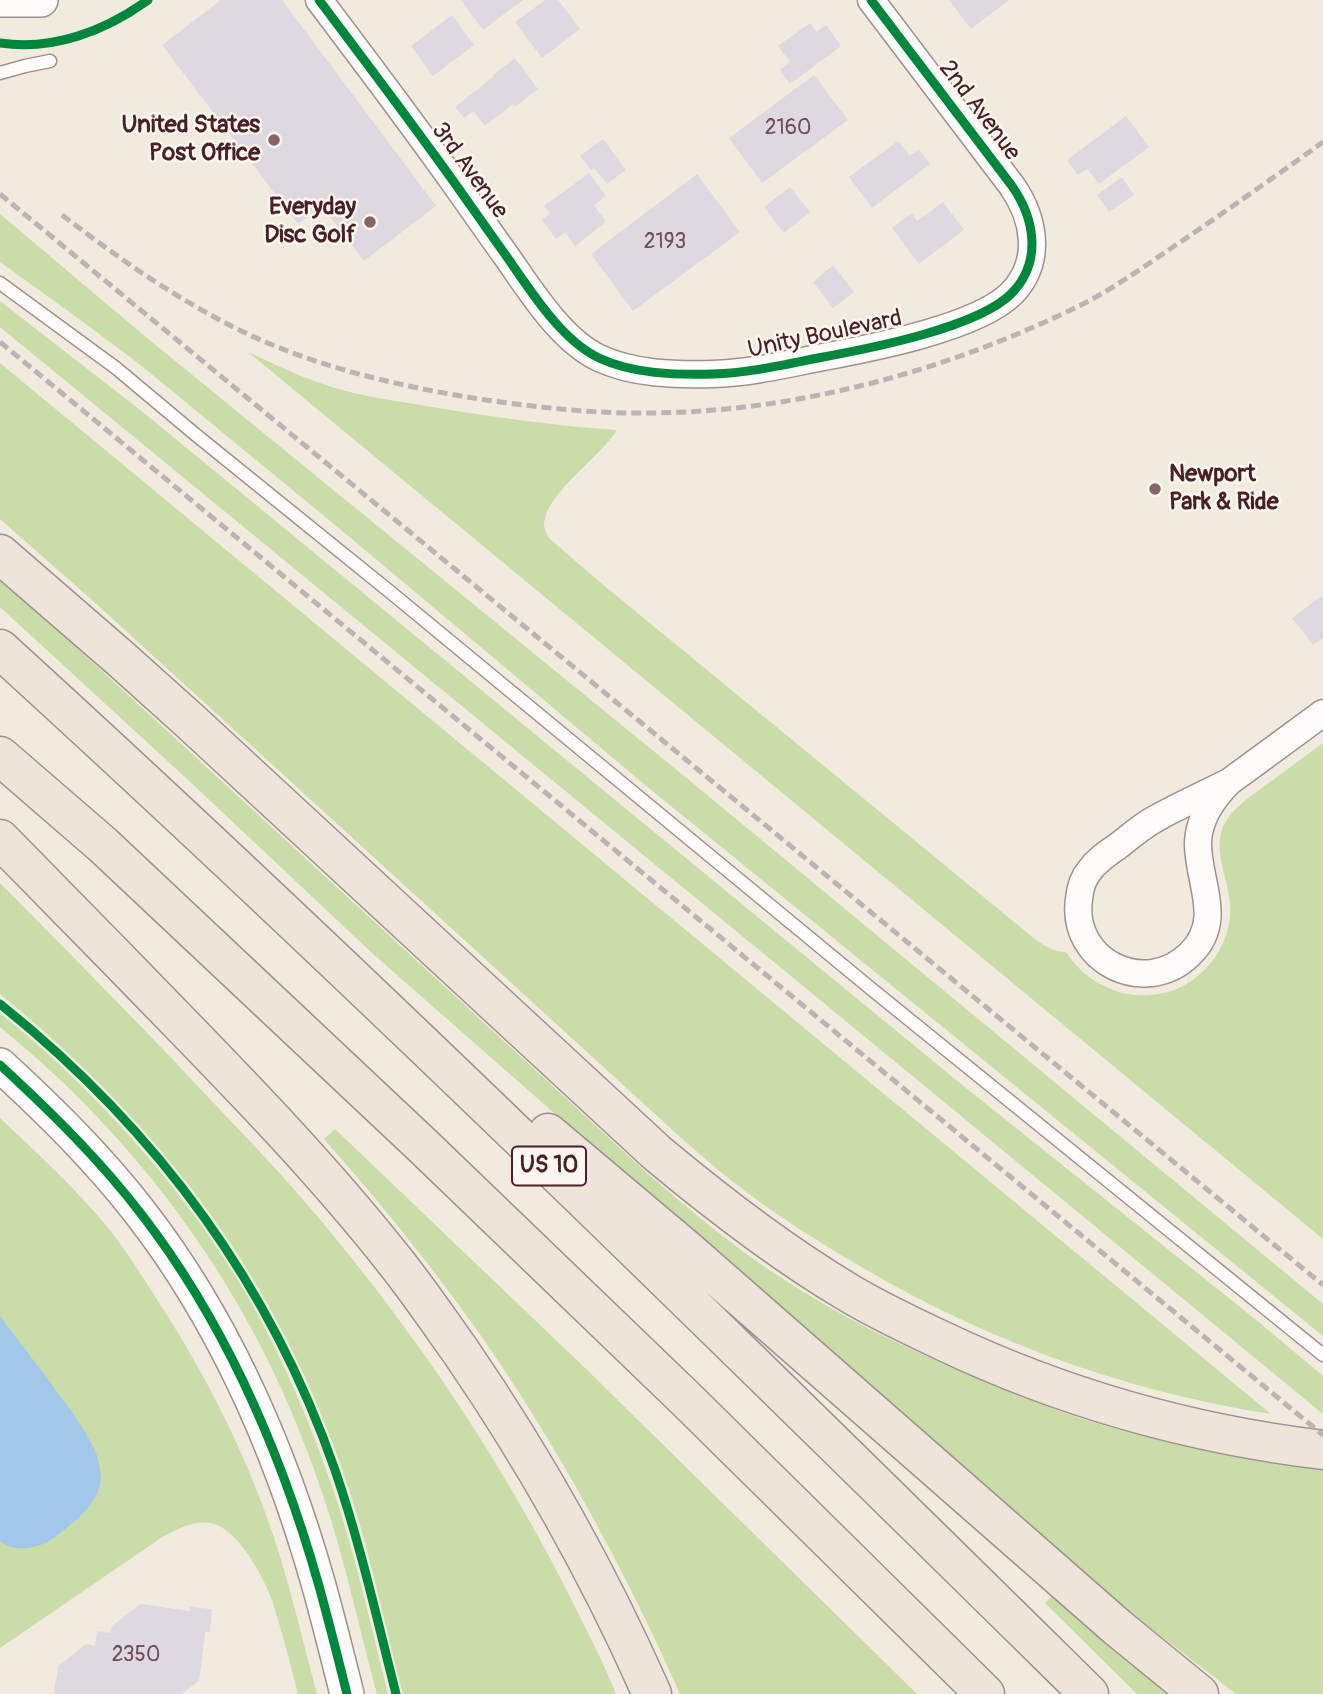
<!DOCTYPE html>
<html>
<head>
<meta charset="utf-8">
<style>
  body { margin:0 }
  canvas { display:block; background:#f1eadf }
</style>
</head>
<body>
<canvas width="1323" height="1694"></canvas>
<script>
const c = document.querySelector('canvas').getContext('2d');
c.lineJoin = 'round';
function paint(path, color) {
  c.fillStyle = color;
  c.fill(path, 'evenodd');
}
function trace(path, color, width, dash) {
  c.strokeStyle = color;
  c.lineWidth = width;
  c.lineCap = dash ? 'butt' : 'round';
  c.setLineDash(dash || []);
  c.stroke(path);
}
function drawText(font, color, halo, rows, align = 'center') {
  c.font = font + ' Pangolin,sans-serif';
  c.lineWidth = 5;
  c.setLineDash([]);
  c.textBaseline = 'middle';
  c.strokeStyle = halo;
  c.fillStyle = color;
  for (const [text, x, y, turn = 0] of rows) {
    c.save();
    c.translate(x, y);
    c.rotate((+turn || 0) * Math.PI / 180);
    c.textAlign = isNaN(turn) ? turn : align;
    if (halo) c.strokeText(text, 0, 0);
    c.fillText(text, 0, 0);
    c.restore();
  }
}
paint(new Path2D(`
  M0,214L147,338L689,780L1323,1304V1336L650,789L340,529L138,363L75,316L0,262Z
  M0,301L144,413L961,1084L1255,1319L1323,1376V1414L853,1027L0,327Z
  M248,352C276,365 303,378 332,387C364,397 398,401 432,407C493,417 555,426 617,430C600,457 552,489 545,518C542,526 546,532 550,539L601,583L1036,940C1046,947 1054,952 1066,952C1078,970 1091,981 1111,989C1131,998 1159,997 1179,988C1213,972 1236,934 1229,896C1226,875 1216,854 1221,833C1225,818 1236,808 1247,799L1323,743V1239Z
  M0,363L173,506L1271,1414C1117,1390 974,1336 841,1255C805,1233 769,1210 736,1184C716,1169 698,1152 679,1136L92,600L0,519Z
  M0,577L647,1173C689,1209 731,1245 777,1275C839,1316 906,1349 975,1377C1009,1391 1044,1406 1079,1418C1159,1443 1240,1460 1323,1470V1694H1236L1139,1619L941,1453L372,953L186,778L0,607Z
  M0,883C69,953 139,1023 206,1095C244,1135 282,1174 317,1216C419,1337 508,1470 578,1613C591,1639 605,1666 616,1694H403C385,1626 371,1556 349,1489C282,1285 165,1128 0,994Z
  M0,1013C97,1092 183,1187 247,1295C285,1361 314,1432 338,1504C358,1566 372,1631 388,1694H377C359,1628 345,1560 323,1495C262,1309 152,1151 0,1027Z
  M0,1118C36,1152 73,1186 105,1224C124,1247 140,1273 156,1298C207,1376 250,1461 278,1550C293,1598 304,1646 317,1694H298C290,1663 282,1631 272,1600C263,1576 237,1527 210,1523C193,1520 178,1529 164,1536L0,1648Z
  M335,1129L585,1368L917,1694H680C637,1597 588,1503 532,1413C472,1316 400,1225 324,1139Z
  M1053,1595L1170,1694H1137L1045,1603Z`), '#cadca7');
paint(new Path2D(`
  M0,1316C17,1339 35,1362 52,1385C68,1407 85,1428 96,1453C99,1462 102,1475 100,1485C94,1508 73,1523 55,1537C40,1548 16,1554 0,1541Z`), '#a2c7eb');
paint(new Path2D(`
  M221,0H282L436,206L364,261L322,206L298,224L162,45Z
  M461,0H523L483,30Z
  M545,0H558L580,29L542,58L515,22Z
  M949,0H1009L971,29Z
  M452,15L474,45L433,76L411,46Z
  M810,23L817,32L826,25L841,46L790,84L780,70L790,62L778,46Z
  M515,58L538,89L515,107L513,104L485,126L473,111L464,118L455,107L493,77L492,76Z
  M814,75L848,120L762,183L729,138Z
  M1126,116L1149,147L1099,184L1087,169L1078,175L1067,160Z
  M603,139L626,170L607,184L594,168L591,170L580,156Z
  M898,141L910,156L919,149L930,164L872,208L849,177Z
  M589,173L606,196L594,205L606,222L575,246L565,232L556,239L542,220L550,214L544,206Z
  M697,174L740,232L633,311L591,254Z
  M1122,177L1134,195L1109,212L1097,195Z
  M790,187L810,212L784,233L764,207Z
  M943,202L964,230L919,264L892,228L912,213L917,221Z
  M833,265L854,292L833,308L813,282Z
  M1323,595V638L1313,645L1292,618Z
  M140,1604L190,1611V1607L212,1609L210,1632H205L199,1681L181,1694H54L58,1666L86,1644L95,1646L97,1631L111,1633L112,1626Z`), '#ded9e0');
const service = new Path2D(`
  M0,73L25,66L50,61
  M0,283L116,368L196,435L389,591L869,987L1323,1355`);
const minor = new Path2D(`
  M319,0C356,49 393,98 430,149C456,184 481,221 507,257C530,290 561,340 599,358C633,374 675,375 713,374C748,373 783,365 818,358C867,349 978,328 1012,293C1042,262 1035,219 1012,186L871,0
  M1229,782C1205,794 1180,805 1157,818C1143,825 1131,836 1118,846C1108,853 1097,860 1090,870C1083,878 1080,888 1079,899C1070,962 1146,998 1190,954C1225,920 1197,881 1198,842C1199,818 1212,799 1229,782L1323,713`);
const tertiary = new Path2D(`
  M1,0H41
  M0,1065C51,1112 100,1160 142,1215C226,1324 282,1455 319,1586C329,1622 338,1658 347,1694`);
const motorway = new Path2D(`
  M0,554L121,659L190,721L657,1153C718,1204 780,1252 849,1293C879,1311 911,1326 943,1341C1063,1398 1191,1434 1323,1450
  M0,649C372,988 730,1341 1089,1694
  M0,756L103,845L422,1145L687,1400L985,1694
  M0,839C58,898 117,958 175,1018C251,1096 326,1174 394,1260C418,1290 439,1321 461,1352C535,1460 599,1574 652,1694
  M548,1133L688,1251L1117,1627L1199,1694`);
trace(service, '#9d928f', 15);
trace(minor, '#9d928f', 29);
trace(tertiary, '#9d928f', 36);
trace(motorway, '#9d928f', 41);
trace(service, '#fdfcfa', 12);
trace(minor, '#fdfcfa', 26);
trace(tertiary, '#fdfcfa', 33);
trace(motorway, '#ede4da', 38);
trace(new Path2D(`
  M0,194L1323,1285
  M62,215C122,261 185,305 254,337C327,370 407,388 486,400C536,407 587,413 638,413C791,414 946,372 1083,304C1114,288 1142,268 1170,249C1222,214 1273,178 1323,142
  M0,342L1323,1435`), '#bbb4b4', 5, [10, 5]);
trace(new Path2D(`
  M319,0C356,49 393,98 430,149C456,184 481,221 507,257C530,290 561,340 599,358C633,374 675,375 713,374C748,373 783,365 818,358C867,349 978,328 1012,293C1042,262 1035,219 1012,186L871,0
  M0,43C53,51 105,31 148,0
  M0,1004C155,1128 269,1281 335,1470C360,1543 377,1619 396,1694
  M0,1065C51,1112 100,1160 142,1215C226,1324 282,1455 319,1586C329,1622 338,1658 347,1694`), '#00873e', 9);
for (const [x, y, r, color] of [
  [274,140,7,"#84666a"],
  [370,222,7,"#84666a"],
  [1155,489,7,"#84666a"]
]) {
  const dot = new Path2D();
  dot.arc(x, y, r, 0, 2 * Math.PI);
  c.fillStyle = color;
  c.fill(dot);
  trace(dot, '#fbf7ec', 2.5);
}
drawText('21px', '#6f4e58', null, [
  ["2160",788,129],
  ["2193",665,243],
  ["2350",136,1656]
]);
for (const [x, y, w] of [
  [549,1166,74]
]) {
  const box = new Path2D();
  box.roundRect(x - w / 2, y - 19.5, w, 39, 5);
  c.fillStyle = '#fbf7ec';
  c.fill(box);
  trace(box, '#4a1f2b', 2);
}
drawText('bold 23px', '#4a1f2b', null, [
  ["US 10",549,1166]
]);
drawText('24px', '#4a1f2b', '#fbf7ec', [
  ["2nd Avenue",979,111,53],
  ["3rd Avenue",469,171,54],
  ["Unity Boulevard",825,335,-12]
]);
drawText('bold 24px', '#4a1f2b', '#fbf7ec', [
  ["United States",260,126],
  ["Post Office",260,154],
  ["Everyday",356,208],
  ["Disc Golf",356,236],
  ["Newport",1169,475,"left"],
  ["Park & Ride",1169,503,"left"]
], 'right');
</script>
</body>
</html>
